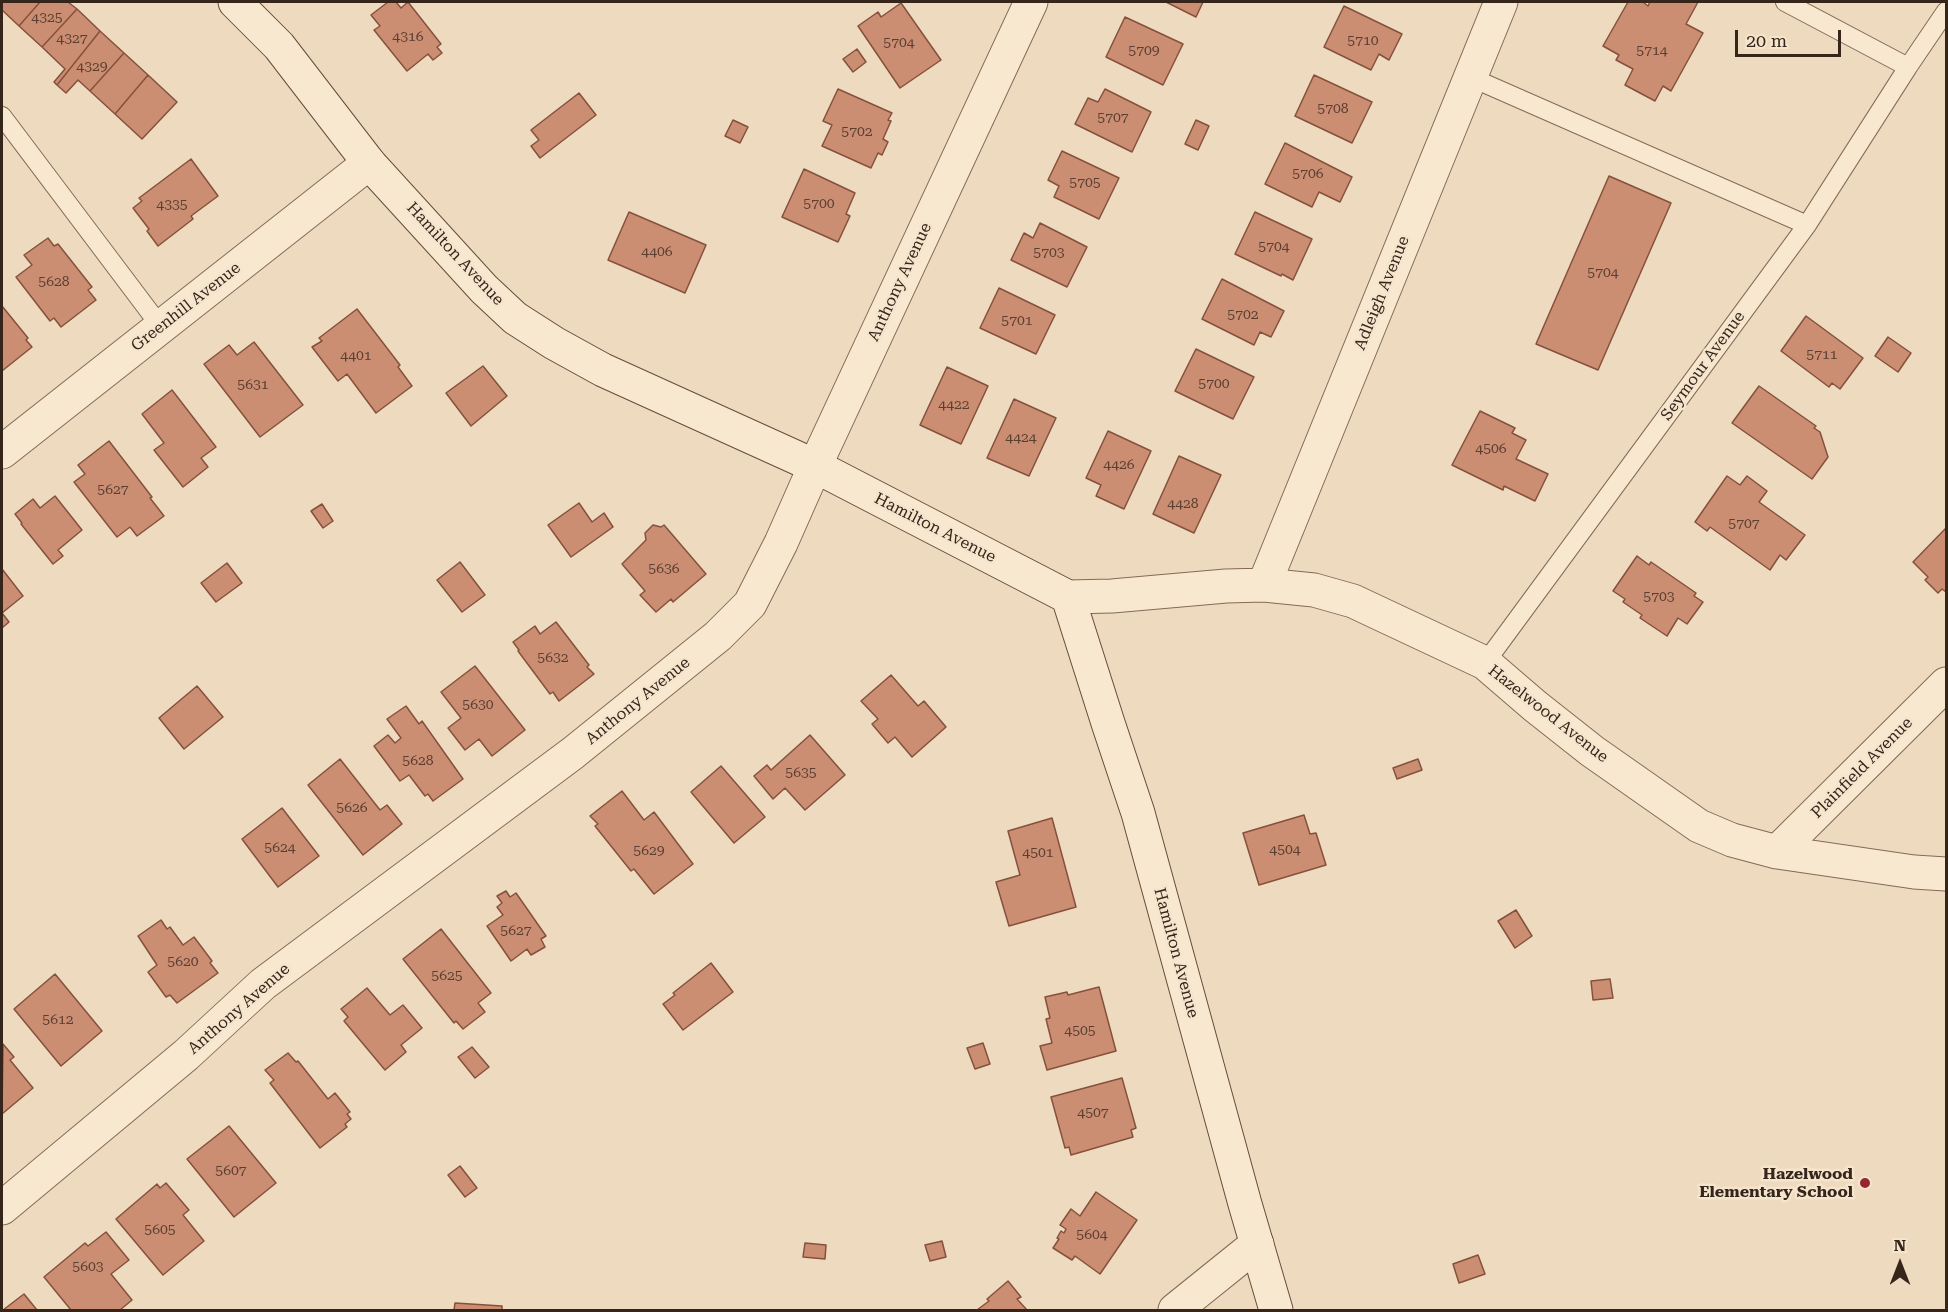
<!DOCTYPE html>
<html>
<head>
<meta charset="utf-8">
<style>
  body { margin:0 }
  #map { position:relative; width:1948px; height:1312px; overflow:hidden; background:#eedabe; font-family:"Roboto Serif",serif }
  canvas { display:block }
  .frame { position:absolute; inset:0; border:3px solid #35251b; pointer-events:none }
  .north { position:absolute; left:1870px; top:1234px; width:60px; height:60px; -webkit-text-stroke:4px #f5e5cd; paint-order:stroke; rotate:0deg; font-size:16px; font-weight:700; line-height:24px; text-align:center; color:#35251b }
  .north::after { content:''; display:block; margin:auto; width:21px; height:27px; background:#35251b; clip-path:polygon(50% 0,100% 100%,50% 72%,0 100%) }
  .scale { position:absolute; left:1735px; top:30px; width:106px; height:27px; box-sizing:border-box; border:3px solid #35251b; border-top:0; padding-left:8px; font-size:18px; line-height:21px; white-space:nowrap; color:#35251b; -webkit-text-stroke:4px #f5e5cd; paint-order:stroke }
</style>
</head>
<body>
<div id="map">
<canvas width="1948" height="1312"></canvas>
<div class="frame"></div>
<div class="north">N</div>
<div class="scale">20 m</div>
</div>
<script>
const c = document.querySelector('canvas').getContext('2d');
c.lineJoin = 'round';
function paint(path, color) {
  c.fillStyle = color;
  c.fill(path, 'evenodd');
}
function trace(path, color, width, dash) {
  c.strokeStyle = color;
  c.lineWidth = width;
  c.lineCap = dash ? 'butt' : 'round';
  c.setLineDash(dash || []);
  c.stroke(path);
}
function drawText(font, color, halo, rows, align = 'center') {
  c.font = font + ' "Roboto Serif",serif';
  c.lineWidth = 5;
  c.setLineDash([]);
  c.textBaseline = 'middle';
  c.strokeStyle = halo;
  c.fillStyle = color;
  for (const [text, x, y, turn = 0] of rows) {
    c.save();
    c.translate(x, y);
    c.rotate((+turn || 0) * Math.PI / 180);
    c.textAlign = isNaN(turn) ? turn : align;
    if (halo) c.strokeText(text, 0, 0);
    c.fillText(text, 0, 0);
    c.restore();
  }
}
const building = new Path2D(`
  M2,2H40L19,26L2,10Z
  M40,2H68L77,9L42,47L19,26Z
  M388,2H396L401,8L408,2L441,44L437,47L442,53L433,60L428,54L407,71L374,30L380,26L371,15Z
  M1166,2H1203L1196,17Z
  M1628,2H1643L1648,6L1650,2H1698L1686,24L1703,33L1671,91L1663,86L1655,101L1625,85L1633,69L1616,60L1619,55L1603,46Z
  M901,3L941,60L900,88L858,26L878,12L881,17Z
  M1344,6L1402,34L1389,60L1379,54L1371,70L1324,47Z
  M77,9L100,31L57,85L54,82L65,69L42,47Z
  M1125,17L1183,44L1163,85L1106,57Z
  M100,31L124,53L90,91L78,80L66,93L57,85Z
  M857,49L866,62L853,72L843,59Z
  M124,53L148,75L115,114L90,91Z
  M148,75L177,102L142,139L115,114Z
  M1314,75L1372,102L1352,143L1295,116Z
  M838,89L892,113L888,120L891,121L883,139L888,142L882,155L878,153L871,168L822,146L832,125L823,121Z
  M1105,89L1151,112L1132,152L1075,124L1088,98L1098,102Z
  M579,93L596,115L540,158L531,146L539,140L531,130Z
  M733,120L748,127L740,143L725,136Z
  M1196,120L1209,126L1198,150L1185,144Z
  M1285,143L1352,177L1340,202L1319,192L1312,207L1265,184Z
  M1062,151L1119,178L1099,219L1054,197L1059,186L1048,180Z
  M191,159L218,196L191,216L193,219L158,246L147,231L149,229L133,208L142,201L139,198Z
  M804,169L855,193L846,214L850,216L838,242L782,217Z
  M1609,176L1671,203L1598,370L1536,344Z
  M629,212L706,245L685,293L608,260Z
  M1255,212L1312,239L1293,280L1282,274L1281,276L1235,254Z
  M1040,223L1087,247L1067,287L1011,260L1024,233L1033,238Z
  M48,238L54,246L58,244L92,287L88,290L96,300L61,327L54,318L50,321L16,277L32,265L24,255Z
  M1222,279L1284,311L1271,337L1260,332L1254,345L1202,319Z
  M999,288L1055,315L1036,354L980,328Z
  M2,306L28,338L26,340L32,347L2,371Z
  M357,309L400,365L398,367L412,386L376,413L347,374L338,381L312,347L322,341L319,338Z
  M1806,316L1863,358L1840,389L1832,383L1829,387L1781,351Z
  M1888,337L1911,353L1898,372L1875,356Z
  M254,342L303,405L260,437L204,364L229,345L237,355Z
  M1196,349L1254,377L1233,419L1175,391Z
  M483,366L507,396L471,426L446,393Z
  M947,367L988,386L961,444L920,425Z
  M1759,386L1816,426L1814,428L1820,432L1828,457L1812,479L1732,423Z
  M172,390L216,447L201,458L208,467L183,487L154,450L164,443L142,414Z
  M1014,399L1056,418L1029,476L987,458Z
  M1480,411L1515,428L1512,433L1526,440L1516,459L1548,474L1535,501L1504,486L1503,490L1452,465Z
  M1108,431L1151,451L1124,509L1096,496L1101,485L1086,478Z
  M109,441L152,497L150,498L164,516L137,536L130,527L117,537L74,482L85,474L78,465Z
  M1179,456L1221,475L1194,533L1153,514Z
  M1727,476L1740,485L1747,476L1767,491L1759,502L1805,535L1786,560L1780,555L1770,570L1710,527L1707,531L1695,522Z
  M55,496L82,530L58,550L63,556L53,564L21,524L22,523L15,514L33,499L40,508Z
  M579,503L592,522L604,513L613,527L571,557L548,525Z
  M322,504L333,521L323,528L311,511Z
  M653,525L661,527L664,525L706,574L673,602L671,599L656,612L640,595L645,591L622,564L646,540L645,533Z
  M1946,528V592L1942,589L1938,593L1925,580L1928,577L1913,562Z
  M1637,556L1649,565L1651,562L1696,593L1694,596L1703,602L1687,624L1678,618L1667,636L1640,618L1642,615L1623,602L1625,599L1613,591Z
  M460,562L485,595L462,612L437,580Z
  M227,563L242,583L216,602L201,583Z
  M2,569L23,596L2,613L9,622L2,628Z
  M556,622L589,665L587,667L594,674L559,701L553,692L550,694L518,651L519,650L513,642L535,626L540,634Z
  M475,666L525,730L492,756L479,739L465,750L448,728L461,718L441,692Z
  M891,675L918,706L924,701L946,727L912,757L895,737L888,743L872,724L878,719L861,701Z
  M197,686L223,717L184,749L159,718Z
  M406,706L419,724L422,721L463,779L433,801L428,794L425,796L409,775L400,781L374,746L388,735L395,743L401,738L387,719Z
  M810,735L845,775L805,810L785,788L773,799L754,776L767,765L771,770Z
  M340,759L380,810L387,805L402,824L363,855L308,785Z
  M1418,759L1422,770L1397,779L1393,768Z
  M721,766L765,817L734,843L691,792Z
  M622,791L644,820L654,812L693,864L654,894L634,869L631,871L595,826L598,824L590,816Z
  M282,808L319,856L278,887L242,839Z
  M1304,815L1310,834L1316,833L1326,865L1259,885L1243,833Z
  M1052,818L1076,907L1009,926L996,882L1020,875L1008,831Z
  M506,891L510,897L516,893L546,936L541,939L545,947L531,955L527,949L511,961L487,926L503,915L497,907L502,903L497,896Z
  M1516,910L1532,936L1515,948L1498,921Z
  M161,920L167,929L170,927L183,945L194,937L212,961L210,963L218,973L177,1003L170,995L166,997L148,972L157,965L138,936Z
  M441,929L491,993L478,1003L485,1012L463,1029L456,1021L454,1023L403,959Z
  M711,963L733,992L683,1030L663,1004L675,995L673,993Z
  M55,974L102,1031L61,1066L14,1009Z
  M1610,979L1613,998L1593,1000L1591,981Z
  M1099,987L1116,1051L1047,1070L1040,1046L1052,1043L1046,1019L1050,1018L1045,997L1067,992L1068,995Z
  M367,988L390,1015L403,1005L422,1028L401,1045L406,1052L385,1070L344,1021L348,1017L341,1009Z
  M983,1043L990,1064L975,1069L967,1048Z
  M3,1044L14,1057L10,1060L33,1088L2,1114Z
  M472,1047L489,1067L475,1078L458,1057Z
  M288,1053L296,1062L298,1061L328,1099L335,1093L350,1112L347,1114L351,1119L345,1124L347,1127L320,1148L270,1083L274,1080L265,1070Z
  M1122,1078L1136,1128L1131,1130L1133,1137L1071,1155L1069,1147L1065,1148L1051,1097Z
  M229,1126L276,1183L234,1217L187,1159Z
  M460,1166L477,1188L465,1197L448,1175Z
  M166,1183L189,1210L183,1215L204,1241L163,1275L116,1219L157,1184L160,1188Z
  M1096,1192L1137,1220L1100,1274L1075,1256L1072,1260L1053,1248L1059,1239L1057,1238L1061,1231L1064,1233L1066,1229L1060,1225L1071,1209L1080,1216Z
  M106,1232L129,1260L111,1274L132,1300L120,1310H71L44,1277L85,1243L88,1246Z
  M942,1241L946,1257L930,1261L925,1245Z
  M805,1243L826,1245L825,1259L803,1257Z
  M1478,1255L1485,1274L1459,1283L1453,1264Z
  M1008,1281L1021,1297L1017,1299L1027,1310H977L989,1301L987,1299Z
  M24,1294L37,1310H3Z
  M455,1303L502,1306V1310H454Z`);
paint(building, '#cc8e73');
trace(building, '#85513c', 1.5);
const lane = new Path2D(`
  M1785,2L1908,67
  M1470,77L1807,225
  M2,116L161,327
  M1485,663L1807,225L1908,67L1946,11`);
const street = new Path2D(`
  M2,452L369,163
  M1264,585L1501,2
  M1068,597L1112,596L1226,586L1264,585L1314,590L1353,601L1485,663L1535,706L1592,751L1699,826L1732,840L1777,852L1914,872L1946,874
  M1777,852L1946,684
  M2,1208L186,1055L263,984L573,753L718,636L750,604L781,543L815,466L1031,2
  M1175,1310L1257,1244`);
const secondary = new Path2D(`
  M235,2L279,46L369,163L484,289L515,318L554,343L603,370L815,466L1068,597L1108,723L1138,813L1245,1204L1276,1310`);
trace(lane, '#856a57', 20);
trace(street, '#856a57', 35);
trace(secondary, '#674c3a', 35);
trace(lane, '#f9e8d0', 18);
trace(street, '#f9e8d0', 33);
trace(secondary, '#f9e8d0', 33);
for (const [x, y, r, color] of [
  [1865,1183,6,"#952733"]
]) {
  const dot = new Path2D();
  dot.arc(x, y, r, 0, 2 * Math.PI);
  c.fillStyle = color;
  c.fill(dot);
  trace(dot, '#f5e5cd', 2);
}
drawText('14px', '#5b3f31', null, [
  ["4325",47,18],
  ["4316",408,37],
  ["4327",72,39],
  ["5710",1363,41],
  ["5704",899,43],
  ["5709",1144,51],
  ["5714",1652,51],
  ["4329",92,67],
  ["5708",1333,109],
  ["5707",1113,118],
  ["5702",857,132],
  ["5706",1308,174],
  ["5705",1085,183],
  ["5700",819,204],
  ["4335",172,205],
  ["5704",1274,247],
  ["4406",657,252],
  ["5703",1049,253],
  ["5704",1603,273],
  ["5628",54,282],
  ["5702",1243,315],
  ["5701",1017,321],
  ["5711",1822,355],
  ["4401",356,356],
  ["5700",1214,384],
  ["5631",253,385],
  ["4422",954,405],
  ["4424",1021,438],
  ["4506",1491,449],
  ["4426",1119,465],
  ["5627",113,490],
  ["4428",1183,504],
  ["5707",1744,524],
  ["5636",664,569],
  ["5703",1659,597],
  ["5632",553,658],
  ["5630",478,705],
  ["5628",418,761],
  ["5635",801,773],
  ["5626",352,808],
  ["5624",280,848],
  ["4504",1285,850],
  ["5629",649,851],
  ["4501",1038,853],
  ["5627",516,931],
  ["5620",183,962],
  ["5625",447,976],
  ["5612",58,1020],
  ["4505",1080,1031],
  ["4507",1093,1113],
  ["5607",231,1171],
  ["5605",160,1230],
  ["5604",1092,1235],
  ["5603",88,1267]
]);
drawText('16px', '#35251b', '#f5e5cd', [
  ["Hamilton Avenue",455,254,47],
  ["Anthony Avenue",900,282,-65],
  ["Adleigh Avenue",1382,293,-68],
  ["Greenhill Avenue",186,307,-38],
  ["Seymour Avenue",1703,366,-54],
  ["Hamilton Avenue",935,528,27],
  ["Anthony Avenue",638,701,-39],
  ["Hazelwood Avenue",1548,714,38],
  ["Plainfield Avenue",1862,768,-45],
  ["Hamilton Avenue",1176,953,75],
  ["Anthony Avenue",239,1009,-41]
]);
drawText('bold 16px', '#35251b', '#f5e5cd', [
  ["Hazelwood",1853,1174],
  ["Elementary School",1853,1192]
], 'right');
</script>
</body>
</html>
